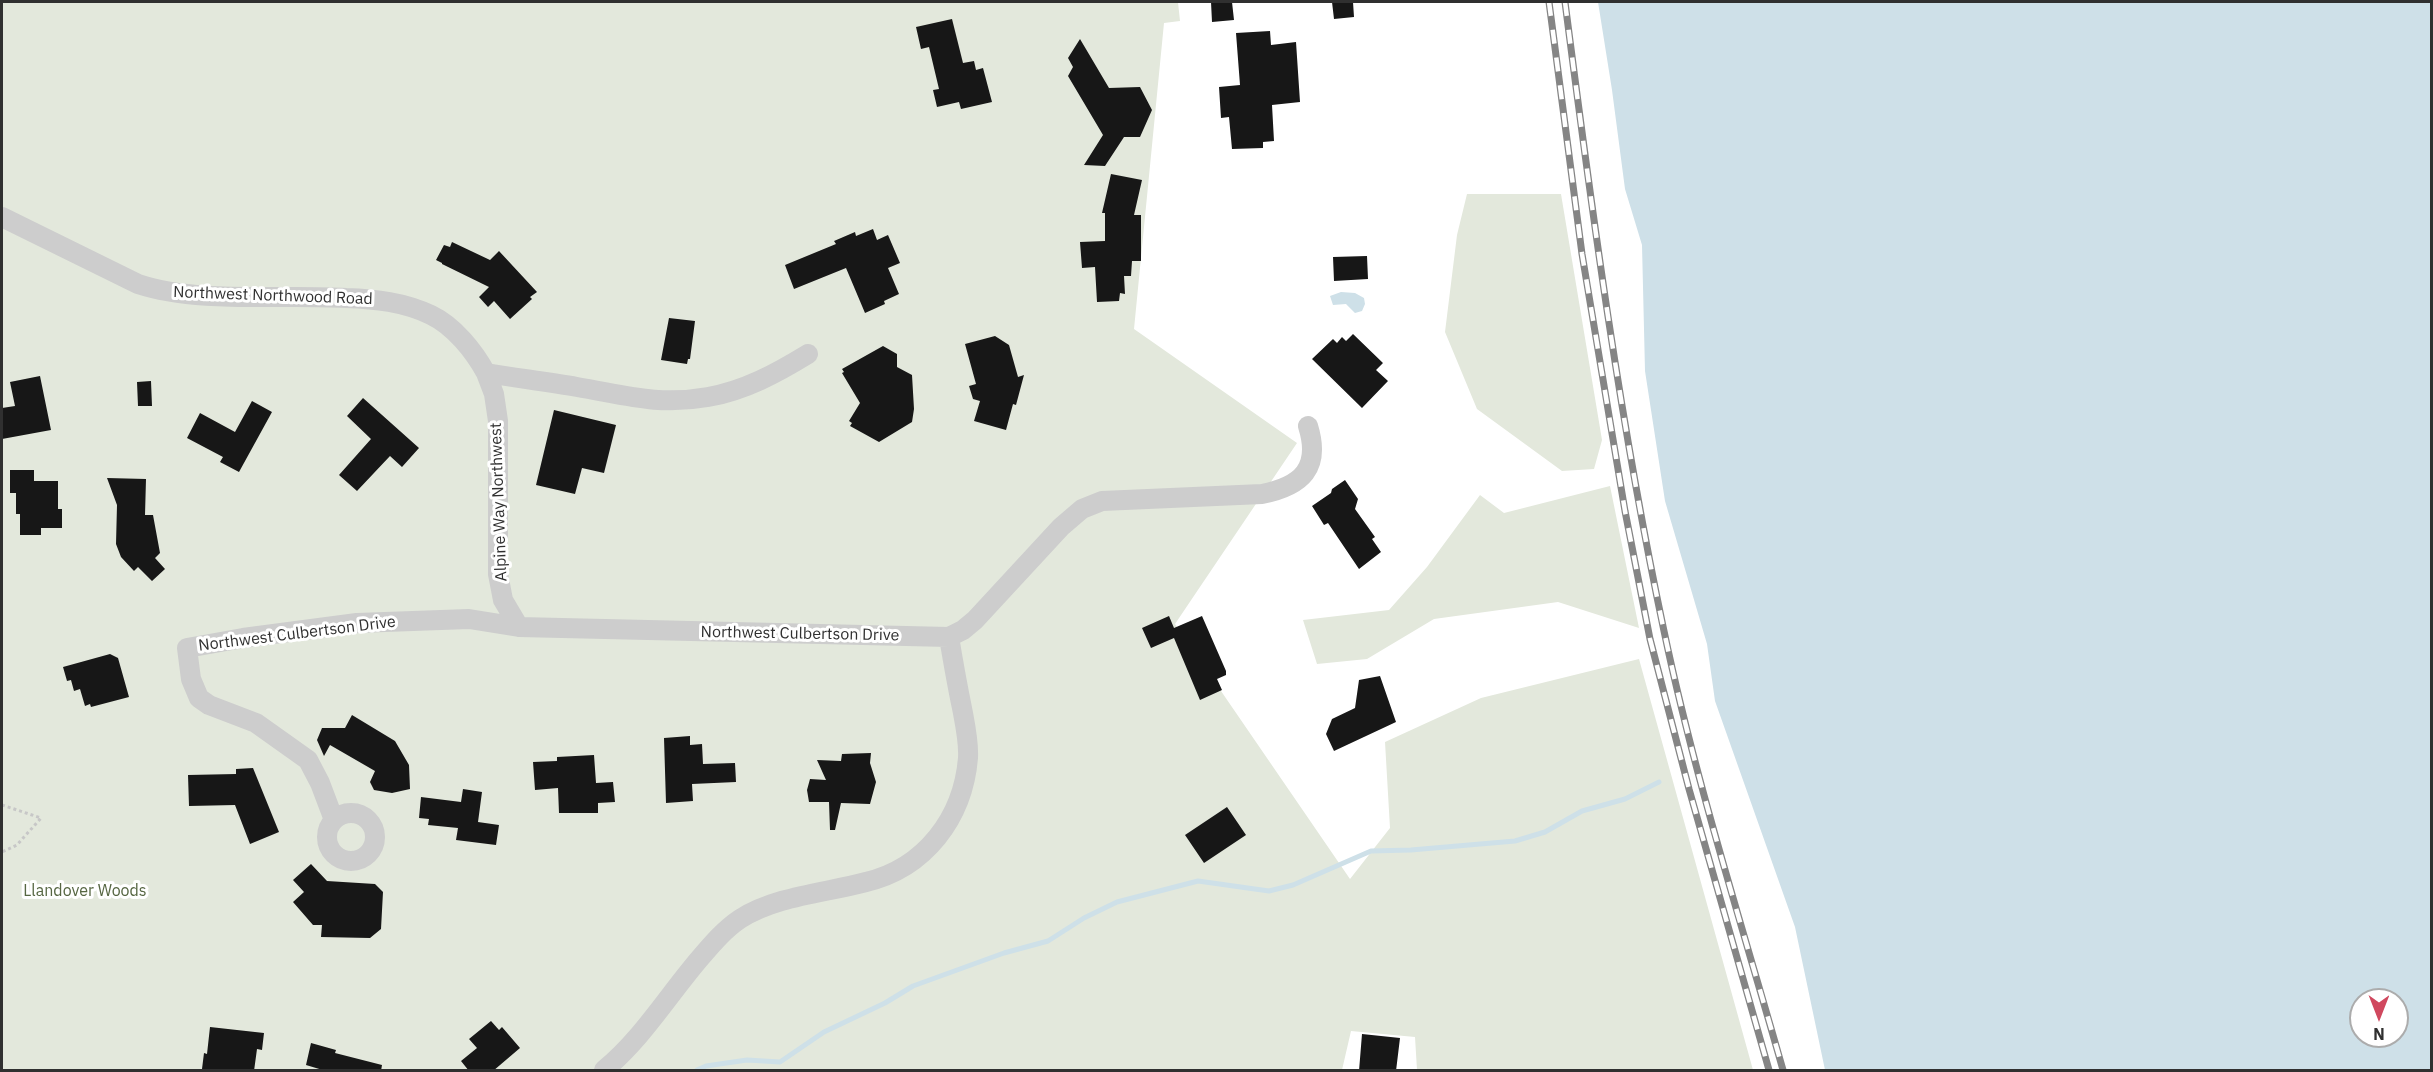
<!DOCTYPE html>
<html>
<head>
<meta charset="utf-8">
<style>
  body { margin:0 }
  #map { position:relative; width:2433px; height:1072px; overflow:hidden; background:#fff; font-family:"IBM Plex Sans",sans-serif }
  canvas { display:block }
  .frame { position:absolute; inset:0; border:3px solid #303030; pointer-events:none }
  .north { position:absolute; left:2349px; top:988px; width:60px; height:60px; box-sizing:border-box; background:#fff; border:2px solid #acacac; border-radius:50%; rotate:180deg; font-size:16px; font-weight:700; line-height:24px; text-align:center; color:#303030 }
  .north::after { content:''; display:block; margin:auto; width:21px; height:27px; background:#d0485e; clip-path:polygon(50% 0,100% 100%,50% 72%,0 100%) }
</style>
</head>
<body>
<div id="map">
<canvas width="2433" height="1072"></canvas>
<div class="frame"></div>
<div class="north">N</div>
</div>
<script>
const c = document.querySelector('canvas').getContext('2d');
c.lineJoin = 'round';
function paint(path, color) {
  c.fillStyle = color;
  c.fill(path, 'evenodd');
}
function trace(path, color, width, dash) {
  c.strokeStyle = color;
  c.lineWidth = width;
  c.lineCap = dash ? 'butt' : 'round';
  c.setLineDash(dash || []);
  c.stroke(path);
}
function drawText(font, color, halo, rows, align = 'center') {
  c.font = font + ' "IBM Plex Sans",sans-serif';
  c.lineWidth = 6;
  c.setLineDash([]);
  c.textBaseline = 'middle';
  c.strokeStyle = halo;
  c.fillStyle = color;
  for (const [text, x, y, turn = 0] of rows) {
    c.save();
    c.translate(x, y);
    c.rotate((+turn || 0) * Math.PI / 180);
    c.textAlign = isNaN(turn) ? turn : align;
    if (halo) c.strokeText(text, 0, 0);
    c.fillText(text, 0, 0);
    c.restore();
  }
}
paint(new Path2D(`
  M2,2H1178L1180,21L1164,23L1134,329L1297,443L1175,624L1350,879L1390,828L1385,742L1481,698L1639,659L1753,1070H1417L1415,1037L1351,1031L1342,1070H2Z
  M1467,194H1561L1602,440L1594,469L1562,471L1477,409L1445,332L1457,235Z
  M1610,486L1639,628L1558,602L1434,619L1367,659L1317,664L1303,620L1389,610L1427,567L1480,495L1504,513Z`), '#e3e8dc');
paint(new Path2D(`
  M1598,2H2431V1070H1825L1795,927L1715,701L1707,644L1665,501L1645,371L1642,245L1625,189L1612,90ZM2361,1000H2397V1036H2361Z
  M1341,292L1355,293L1364,298L1365,304L1362,311L1355,313L1346,304L1333,305L1330,296Z`), '#cee0e8');
trace(new Path2D(`
  M697,1070L706,1066L747,1060L780,1062L824,1032L885,1003L913,986L1004,953L1048,941L1084,918L1117,902L1198,881L1269,891L1293,885L1371,851L1411,850L1515,841L1545,832L1582,811L1625,799L1659,782`), '#cee0e8', 5);
paint(new Path2D(`
  M1211,2H1232L1234,20L1212,22Z
  M1332,2H1353L1354,17L1334,19Z
  M952,19L963,63L974,61L976,70L983,68L992,102L961,109L959,102L937,107L933,90L939,89L929,47L921,49L916,27Z
  M1270,31L1271,45L1296,42L1300,102L1272,105L1274,141L1263,142V148L1232,149L1229,117L1221,118L1219,87L1240,85L1236,33Z
  M1080,39L1109,88L1140,87L1152,110L1140,137H1124L1105,166L1084,165L1103,135L1068,76L1073,67L1068,58Z
  M1111,174L1142,180L1134,215H1141V261H1132L1131,276H1124L1125,294L1120,293L1119,301L1097,302L1095,267L1082,268L1080,242L1105,241V213H1102Z
  M873,229L877,240L888,235L900,263L888,268L899,294L884,301L885,304L865,313L846,268L794,289L785,265L836,244L834,241L855,232L856,236Z
  M452,242L490,260L499,251L537,292L530,297L532,299L510,319L494,301L488,307L479,297L489,287L442,264V263L436,260L444,245L450,247Z
  M1367,256L1368,279L1334,281L1333,257Z
  M669,318L695,321L690,359H688L687,364L661,360Z
  M1353,334L1383,363L1376,370L1388,381L1362,408L1312,359L1333,339L1337,343L1342,337L1346,341Z
  M995,336L1009,345L1018,377L1024,375L1016,405L1013,404L1006,430L974,421L980,401L973,399L969,386L976,384L965,344Z
  M883,346L897,354V367L912,375L914,409L912,422L879,442L850,426L852,423L849,421L860,403L842,373L844,372L842,369Z
  M40,376L51,430L2,439V408L15,406L10,382Z
  M151,381L152,406H138L137,382Z
  M363,398L419,448L402,467L390,456L357,491L339,475L371,439L347,416Z
  M252,401L272,412L239,472L220,462L223,457L187,438L200,413L235,432Z
  M554,410L616,425L604,473L582,468L575,494L536,485Z
  M10,470H34V481H58V509H62V528H41V535H20V514H16V493H10Z
  M107,478L146,479L145,515H153L160,553L155,558L165,569L152,581L138,567L134,571L121,557L116,544L117,505Z
  M1345,480L1358,499L1355,509L1375,537L1372,539L1381,552L1359,569L1328,523L1324,525L1312,506L1331,493L1332,489Z
  M1169,616L1174,628L1202,616L1226,671V675L1217,679L1222,690L1200,700L1174,638L1151,648L1142,628Z
  M110,654L118,658L129,697L91,707L90,704L85,706L80,689L74,691L71,680L67,681L63,667Z
  M1380,676L1396,722L1334,751L1326,734L1332,719L1355,708L1359,680Z
  M352,715L395,741L409,765L410,789L392,793L374,790L370,782L375,771L330,745L324,756L317,740L322,728H345Z
  M690,736V745L702,744L703,764L735,763L736,782L692,784L693,801L666,803L664,738Z
  M871,753L870,763L876,782L870,804L841,803L835,830H830L829,802H809L807,790L810,779L826,780L817,760L841,761L842,754Z
  M594,755L596,783L613,782L615,802L598,803V813H559L558,788L535,790L533,762L557,761V757Z
  M253,768L279,832L250,844L235,805L189,806L188,775L236,774V769Z
  M463,789L482,792L478,822L499,825L496,845L456,840L458,828L428,825L429,819L419,818L421,797L461,802Z
  M1227,807L1246,835L1204,863L1185,835Z
  M311,864L327,881L375,884L383,892L381,929L370,938L321,937L322,925H313L293,902L304,892L293,880Z
  M491,1021L499,1030L502,1027L520,1048L493,1071H469L461,1061L477,1048L469,1039Z
  M210,1027L264,1033L262,1050L257,1049L254,1071L202,1069L204,1053L207,1054Z
  M1362,1034L1400,1038L1396,1071H1359Z
  M311,1043L336,1050L335,1053L382,1065L381,1071H326L306,1065Z`), '#171717');
trace(new Path2D(`
  M2,805L41,818L17,845L2,852`), '#c7c7c7', 3, [3, 3]);
trace(new Path2D(`
  M2,217L138,284C199,304 281,294 346,298C375,299 404,302 431,315C454,326 474,351 486,373C517,378 547,382 577,387C625,395 658,406 708,397C744,391 777,373 808,354
  M486,373L494,394L498,421V574L503,600L519,627
  M327 837a24 24 0 1 1 48 0a24 24 0 1 1-48 0Z
  M334,820L320,783L308,760L256,723L209,705L199,698L191,679L187,648L243,638L357,623L469,619L519,627L949,637L963,630L975,620L1061,527L1082,509L1102,501L1262,494C1302,486 1321,468 1308,426
  M604,1070C642,1039 669,994 701,957C713,943 725,929 740,919C776,896 825,893 866,882C925,868 963,818 968,758C969,742 965,724 962,708C957,684 953,661 949,637`), '#cdcdcd', 20);
const rail = new Path2D(`
  M1549,2L1582,254L1625,511L1650,639L1689,789L1769,1070
  M1565,2C1592,212 1620,423 1664,631C1695,779 1742,925 1783,1070`);
trace(rail, '#858585', 7);
trace(rail, '#fff', 4.5, [14]);
drawText('16px', '#303030', '#fff', [
  ["Northwest Northwood Road",273,296,2],
  ["Alpine Way Northwest",499,502,-92],
  ["Northwest Culbertson Drive",297,634,-7],
  ["Northwest Culbertson Drive",800,634,1]
]);
drawText('16px', '#566642', '#fff', [
  ["Llandover Woods",85,891]
]);
</script>
</body>
</html>
